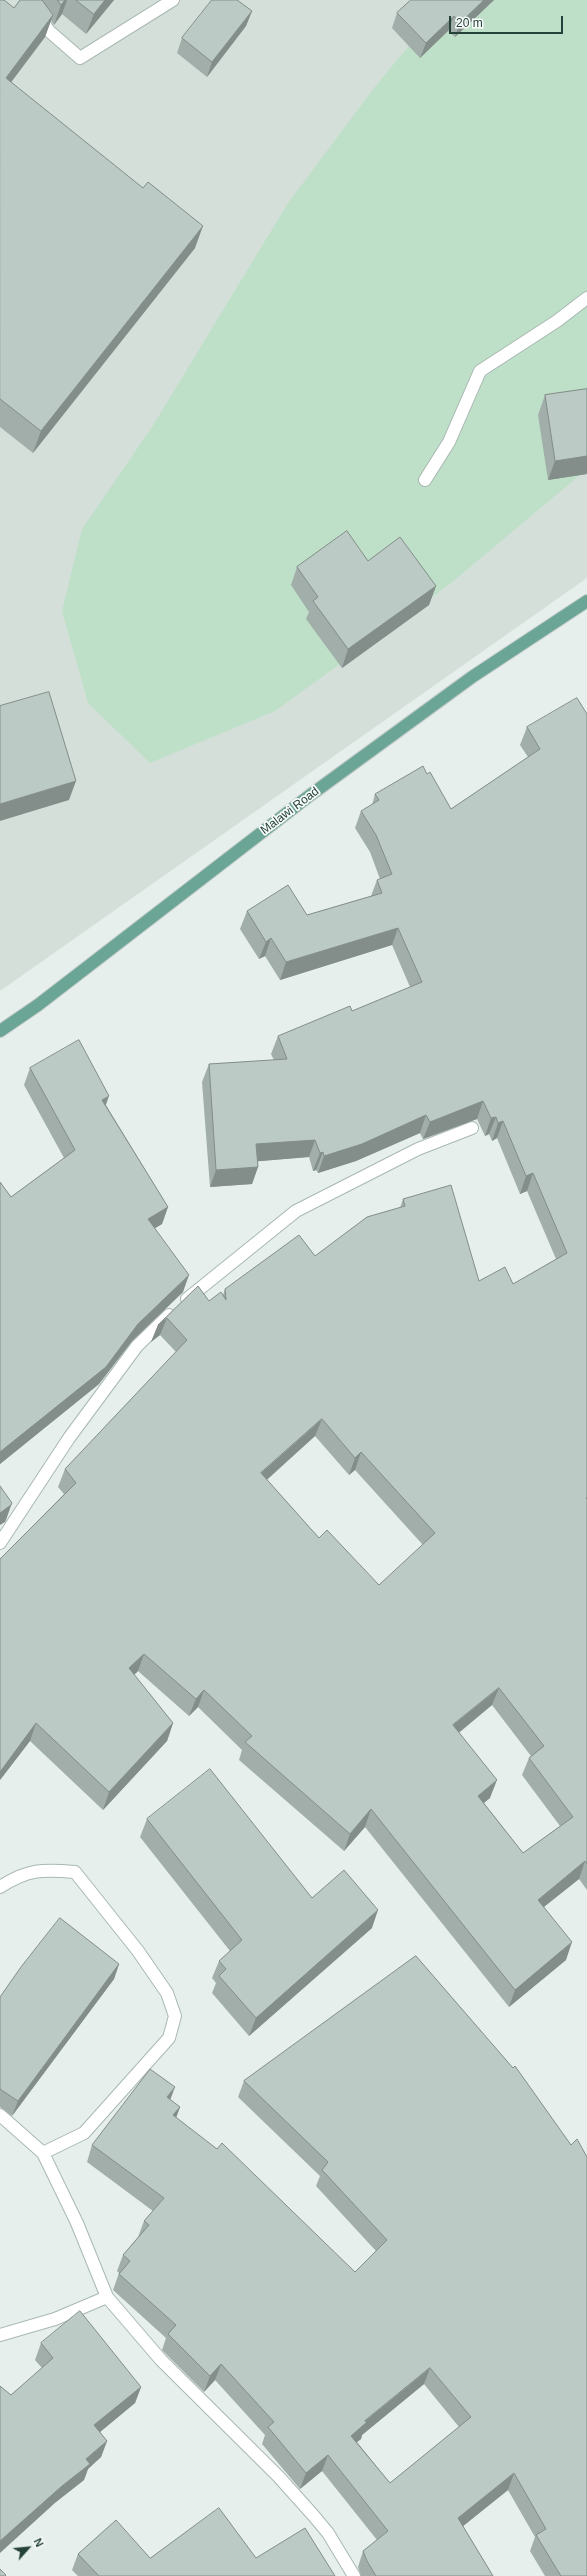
<!DOCTYPE html>
<html>
<head>
<meta charset="utf-8">
<style>
  body { margin:0 }
  #map { position:relative; width:587px; height:2576px; overflow:hidden; background:#e6efeb; font-family:Arial,sans-serif }
  canvas { display:block }
  .north { position:absolute; left:8px; top:2528px; width:40px; height:40px; -webkit-text-stroke:3px #f7fbf9; paint-order:stroke; rotate:63deg; font-size:11px; font-weight:700; line-height:16px; text-align:center; color:#24423a }
  .north::after { content:''; display:block; margin:auto; width:14px; height:18px; background:#24423a; clip-path:polygon(50% 0,100% 100%,50% 72%,0 100%) }
  .scale { position:absolute; left:449px; top:16px; width:114px; height:18px; box-sizing:border-box; border:2px solid #24423a; border-top:0; padding-left:5px; font-size:12px; line-height:14px; white-space:nowrap; color:#24423a; -webkit-text-stroke:3px #f7fbf9; paint-order:stroke }
</style>
</head>
<body>
<div id="map">
<canvas width="587" height="2576"></canvas>
<div class="north">N</div>
<div class="scale">20 m</div>
</div>
<script>
const c = document.querySelector('canvas').getContext('2d');
c.lineJoin = 'round';
function paint(path, color) {
  c.fillStyle = color;
  c.fill(path, 'evenodd');
}
function trace(path, color, width, dash) {
  c.strokeStyle = color;
  c.lineWidth = width;
  c.lineCap = dash ? 'butt' : 'round';
  c.setLineDash(dash || []);
  c.stroke(path);
}
function drawText(font, color, halo, rows, align = 'center') {
  c.font = font + ' Arial,sans-serif';
  c.lineWidth = 3.5;
  c.setLineDash([]);
  c.textBaseline = 'middle';
  c.strokeStyle = halo;
  c.fillStyle = color;
  for (const [text, x, y, turn = 0] of rows) {
    c.save();
    c.translate(x, y);
    c.rotate((+turn || 0) * Math.PI / 180);
    c.textAlign = isNaN(turn) ? turn : align;
    if (halo) c.strokeText(text, 0, 0);
    c.fillText(text, 0, 0);
    c.restore();
  }
}
paint(new Path2D(`
  M0,0H587V578L0,991Z`), '#d4dfda');
paint(new Path2D(`
  M459,0H587V469L450,584L275,711L150,763L88,703L62,611L82,529L152,427L288,203L374,88L427,24Z`), '#bfe0c8');
const minor = new Path2D(`
  M27,0L49,31L80,58L173,0
  M425,480L449,442L480,371L557,321L587,298
  M187,1299L296,1211L418,1149L472,1128
  M0,1543L69,1438L137,1346L169,1315
  M0,1887C28,1869 43,1869 75,1872L138,1951L167,1993L175,2016L169,2038L84,2133L43,2153
  M0,2115L43,2153L77,2223L107,2297L161,2360L278,2476L313,2515L328,2533L354,2576
  M0,2335L55,2319L107,2297`);
const major = new Path2D(`
  M0,1031L38,1005L309,796L472,677L587,601`);
trace(minor, '#a8b8b2', 14);
trace(major, '#c2cac8', 14);
trace(minor, '#fff', 12);
trace(major, '#6aa596', 12);
paint(new Path2D(`
  M0,0L14,8L20,0H114L86,34L62,14L54,25L51,20L45,37L11,82L195,248L33,453L0,427Z
  M411,0H494L455,37L448,31L420,58L392,28L397,13Z
  M252,11L246,26L207,77L177,53L182,38Z
  M587,389V474L548,480L538,415L545,395Z
  M368,561L436,586L429,605L342,668L306,619L309,612L291,585L297,567Z
  M587,714V1890L579,1879L544,1907L566,1960L509,2007L365,1827L344,1851L239,1760L242,1750L198,1707L189,1716L138,1671L134,1675L173,1723L167,1741L103,1810L30,1741L0,1780V1559L64,1494L58,1487L65,1469L176,1352L160,1335L151,1342L158,1325L198,1286L209,1301L223,1295L225,1289L315,1256L400,1208L403,1199L479,1281L513,1284L556,1259L527,1191L520,1194L497,1138L492,1141L489,1134L485,1136L477,1119L423,1139L420,1133L356,1161L318,1173L316,1170L313,1171L309,1157L258,1161V1167L252,1184L210,1187L202,1082L209,1064L274,1060L271,1054L278,1036L352,1011L410,987L392,945L280,980L265,956L259,959L240,929L247,911L307,915L371,896L377,880L380,879L370,852L355,828L361,811L372,805L375,794L427,774L451,809L528,757L520,745L527,727ZM315,1436L349,1475L355,1470L423,1545L379,1585L319,1538L267,1480ZM492,1705L531,1756L529,1758L522,1775L560,1826L523,1853L484,1803L490,1798L459,1733Z
  M30,1068L106,1105L168,1207L162,1224L155,1228L183,1292L132,1341L99,1384L0,1464V1182L11,1197L64,1158L24,1085Z
  M147,1819L312,1898L372,1928L249,2036L212,1993L216,1983L212,1978L219,1961L230,1951L140,1837Z
  M416,1956L587,2576H545L530,2551L535,2537L508,2490L463,2526L493,2576H361L358,2567L363,2551L377,2540L322,2471L300,2489L262,2444L265,2435L215,2380L204,2392L162,2350L166,2338L113,2290L119,2273L117,2271L123,2255L138,2237L144,2221L153,2211L87,2162L92,2145L170,2100L180,2107L176,2118L355,2272L376,2251L316,2186L320,2176L238,2097L244,2081ZM424,2384L459,2427L390,2483L357,2442L361,2439L362,2435Z
  M119,1964L114,1979L12,2116L0,2107V1997Z
  M41,2343L141,2387L135,2403L100,2432L107,2441L101,2457L88,2469L84,2480L56,2502L11,2395L42,2368L35,2360Z
  M78,2554L150,2558H256L335,2576H78L72,2570Z`), '#a1aea9');
paint(new Path2D(`
  M65,0H67L62,14L54,25L61,5Z
  M105,0H114L86,34L94,14Z
  M484,0H494L455,37L460,23Z
  M252,11L246,26L207,77L212,62Z
  M53,15L45,37L0,97L6,78Z
  M454,16L448,31L420,58L426,43Z
  M203,226L195,248L33,453L41,431Z
  M587,456V474L548,480L555,461Z
  M436,586L429,605L342,668L348,649Z
  M76,781L69,800L0,821V804Z
  M398,928L392,945L280,980L286,962Z
  M271,938L265,956L259,959L266,942Z
  M109,1096L103,1113L102,1100Z
  M483,1101L477,1119L423,1139L430,1122Z
  M426,1115L420,1133L356,1161L318,1173L324,1156Z
  M496,1117L489,1134L485,1136L491,1118Z
  M503,1121L497,1138L492,1141L498,1123Z
  M315,1140L309,1157L250,1162L256,1144Z
  M323,1152L316,1170L313,1171L320,1153Z
  M258,1167L252,1184L210,1187L216,1170Z
  M533,1173L527,1191L520,1194L526,1176Z
  M168,1207L162,1224L142,1236L148,1219Z
  M189,1275L183,1292L132,1341L99,1384L0,1464V1452L138,1324Z
  M167,1318L160,1335L151,1342L158,1325Z
  M322,1419L315,1436L255,1490L261,1473Z
  M361,1452L355,1470L349,1475L355,1458Z
  M12,1503L6,1520L5,1522L0,1525V1513Z
  M144,1654L138,1671L123,1686L129,1668Z
  M499,1688L492,1705L447,1742L453,1725Z
  M204,1690L198,1707L189,1716L196,1699Z
  M36,1723L30,1741L0,1780V1772Z
  M173,1723L167,1741L103,1810L109,1792Z
  M497,1780L490,1798L471,1813L478,1796Z
  M371,1809L365,1827L344,1851L350,1834Z
  M585,1861L579,1879L531,1917L538,1900Z
  M378,1910L372,1928L249,2036L256,2018Z
  M572,1942L566,1960L509,2007L515,1990Z
  M119,1964L114,1979L12,2116L18,2101Z
  M175,2087L169,2103L167,2097Z
  M180,2107L174,2123L173,2115Z
  M221,2364L215,2380L204,2392L210,2376Z
  M430,2368L424,2384L362,2435L361,2439L345,2452L351,2436L365,2421Z
  M141,2387L135,2403L88,2442L94,2425Z
  M107,2441L101,2457L88,2469L84,2480L56,2502L0,2553V2541L86,2459Z
  M328,2455L322,2471L300,2489L306,2473Z
  M514,2473L508,2490L452,2535L458,2518Z`), '#838d89');
const building = new Path2D(`
  M0,0H4L14,8L20,0H42L53,15L6,78L143,188L148,182L203,226L41,431L0,399Z
  M58,0H65L61,5Z
  M76,0H105L94,14Z
  M212,0H237L252,11L212,62L182,38Z
  M411,0H484L460,23L454,16L426,43L397,13Z
  M587,389V456L555,461L545,395Z
  M347,531L368,561L400,537L436,586L348,649L313,601L318,597L297,567Z
  M49,692L76,781L0,804V706Z
  M577,698L587,714V1497L586,1498L587,1499V1864L585,1861L538,1900L572,1942L515,1990L371,1809L350,1834L245,1742L252,1736L204,1690L196,1699L144,1654L129,1668L173,1723L109,1792L36,1723L0,1772V1559L76,1483L65,1469L187,1340L167,1318L158,1325L198,1286L209,1301L221,1292L226,1300L225,1289L299,1235L315,1256L367,1217L405,1206L403,1199L451,1185L479,1281L505,1267L513,1284L567,1253L533,1173L526,1176L503,1121L498,1123L496,1117L491,1118L483,1101L430,1122L426,1115L362,1144L324,1156L323,1152L320,1153L315,1140L256,1144L258,1167L216,1170L209,1064L287,1059L278,1036L350,1006L352,1011L422,982L398,928L286,962L271,938L266,942L247,911L288,885L307,915L382,893L377,880L392,874L376,835L361,811L379,800L375,794L423,766L427,774L430,772L451,809L540,749L527,727ZM322,1419L355,1458L361,1452L435,1533L379,1585L327,1530L319,1538L261,1473ZM499,1688L544,1746L529,1758L573,1817L523,1853L478,1796L497,1780L453,1725Z
  M79,1040L109,1096L102,1100L168,1207L148,1219L189,1275L138,1324L106,1367L0,1452V1182L11,1197L75,1150L30,1068Z
  M0,1486L12,1503L11,1505L0,1513Z
  M210,1769L312,1898L344,1870L378,1910L256,2018L219,1976L226,1969L219,1961L242,1940L147,1819Z
  M60,1918L119,1964L18,2101L0,2089V1997L21,1967Z
  M416,1956L513,2068L515,2066L571,2145L577,2139L587,2157V2576H561L536,2535L546,2529L514,2473L458,2518L493,2576H376L367,2561L363,2551L388,2531L328,2455L306,2473L268,2427L274,2422L221,2364L210,2376L168,2334L176,2325L119,2274L130,2261L123,2255L149,2225L144,2221L164,2198L92,2145L150,2069L175,2087L167,2097L180,2107L173,2115L217,2149L222,2143L355,2272L387,2240L322,2170L328,2162L244,2081ZM430,2368L471,2417L390,2483L351,2436L367,2422L365,2421Z
  M80,2311L141,2387L94,2425L107,2441L86,2459L90,2464L62,2486L0,2541V2386L11,2395L53,2358L41,2343Z
  M219,2508L256,2558L305,2528L335,2576H99L78,2554L116,2520L150,2558Z
  M0,2569L6,2575L5,2576H0Z`);
paint(building, '#bbcac4');
trace(building, '#838d89', 1);
drawText('12px', '#24423a', '#f7fbf9', [
  ["Malawi Road",290,811,-37]
]);
</script>
</body>
</html>
